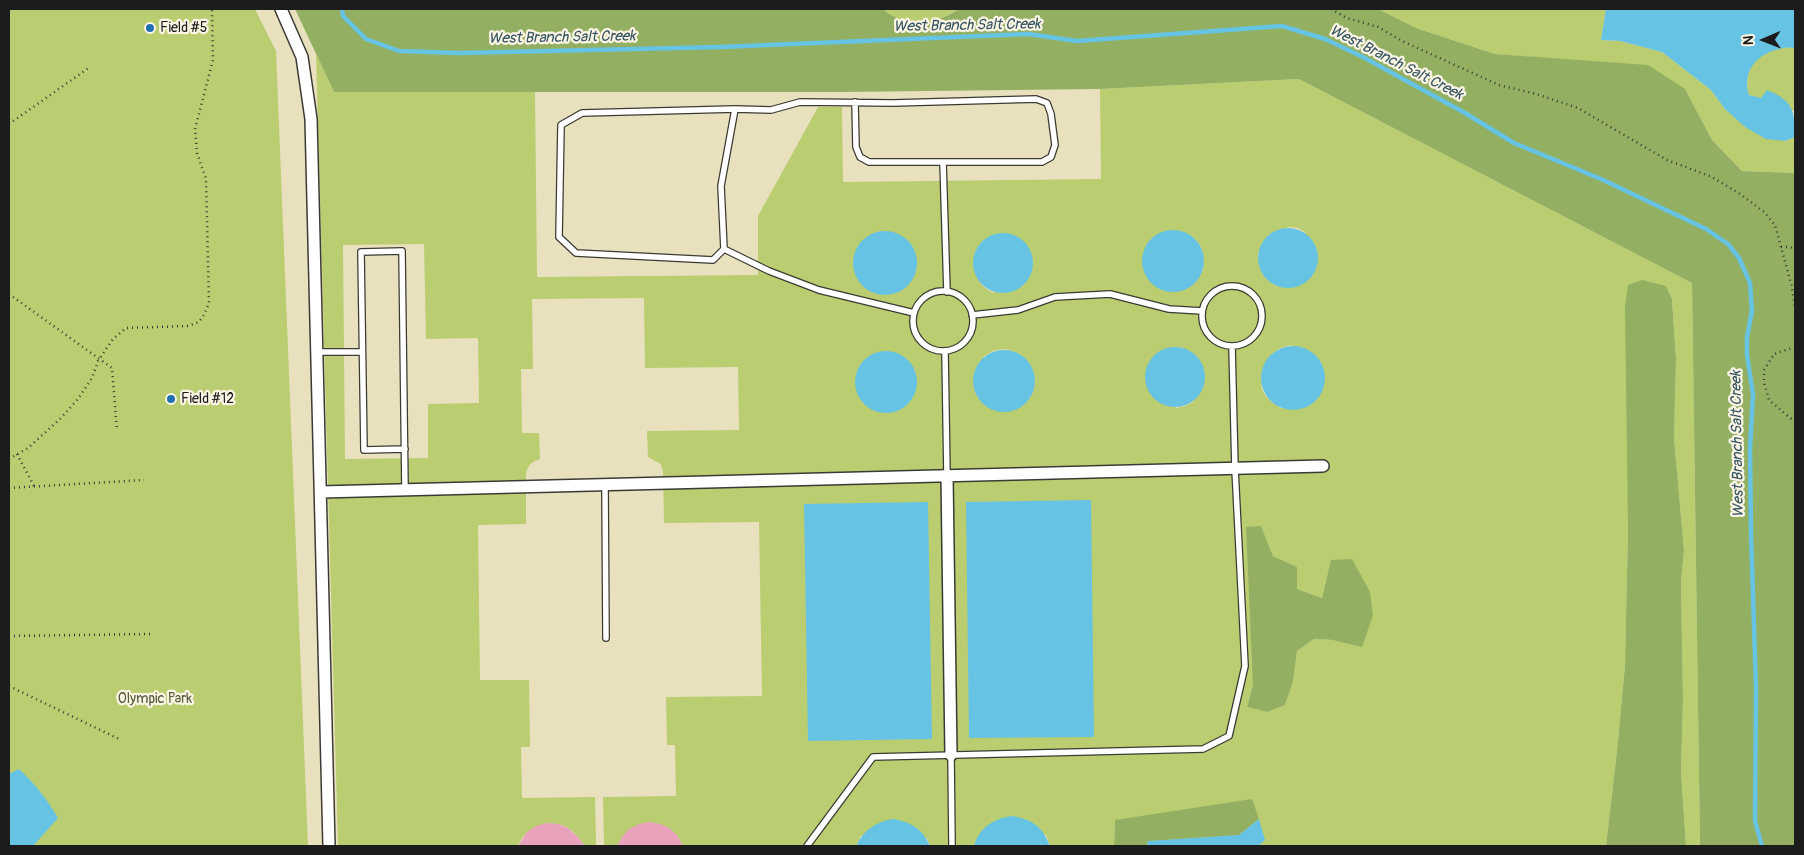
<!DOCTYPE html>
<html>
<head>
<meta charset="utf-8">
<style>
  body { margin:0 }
  #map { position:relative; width:1804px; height:855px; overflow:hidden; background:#e9e1be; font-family:Pangolin,sans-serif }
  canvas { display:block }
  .frame { position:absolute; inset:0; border:10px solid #1c1c1c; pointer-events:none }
  .north { position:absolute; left:1739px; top:15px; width:50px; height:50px; -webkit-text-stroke:4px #fcf5e5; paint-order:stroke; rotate:269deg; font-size:14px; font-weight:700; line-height:20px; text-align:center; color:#1c1c1c }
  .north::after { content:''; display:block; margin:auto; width:18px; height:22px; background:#1c1c1c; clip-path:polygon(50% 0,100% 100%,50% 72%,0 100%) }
</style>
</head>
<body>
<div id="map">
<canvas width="1804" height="855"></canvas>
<div class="frame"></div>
<div class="north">N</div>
</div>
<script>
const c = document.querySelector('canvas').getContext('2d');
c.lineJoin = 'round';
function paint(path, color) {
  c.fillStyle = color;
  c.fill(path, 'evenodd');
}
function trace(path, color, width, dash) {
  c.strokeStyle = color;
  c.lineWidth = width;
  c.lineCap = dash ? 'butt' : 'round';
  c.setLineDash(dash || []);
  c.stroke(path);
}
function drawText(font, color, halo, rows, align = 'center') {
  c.font = font + ' Pangolin,sans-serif';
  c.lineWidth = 4.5;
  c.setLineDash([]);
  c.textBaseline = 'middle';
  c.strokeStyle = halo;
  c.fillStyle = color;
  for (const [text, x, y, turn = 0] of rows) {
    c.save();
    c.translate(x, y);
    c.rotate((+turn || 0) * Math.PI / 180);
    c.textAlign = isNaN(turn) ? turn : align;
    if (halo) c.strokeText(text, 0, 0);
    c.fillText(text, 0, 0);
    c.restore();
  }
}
paint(new Path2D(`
  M9,9H255L276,51L308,846H9Z
  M883,9H959C939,24 901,28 883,9Z
  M1378,9H1606L1601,40L1620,41L1662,52L1711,90L1725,109L1785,141L1795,137V173L1742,171L1712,140L1685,89L1579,61L1495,54L1416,28Z
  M1790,47L1795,49V135L1794,111L1749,95C1744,79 1750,60 1766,52C1773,49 1782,48 1790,47Z
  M316,54L334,92H535L537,277L758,275V216L818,107H842L843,182L1101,179L1100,89L1299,79L1692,283L1700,846H1686L1681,771L1683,700L1681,582L1684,550L1674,438L1676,359L1672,299L1666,286L1628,528L1625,665L1617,751L1606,846H1147L1148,841L1115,820L1114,846H1050L1046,835L974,844V846H930L927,838L861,836L856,846H683C670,816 632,815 618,845H604L603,797L676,796L675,745H667L666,697L762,696L759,522L664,523L663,472L661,464L648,457L647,431L739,430L738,367L645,368L644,298L532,299L533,369H521L522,433H539L540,459C531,462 528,465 526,474V524L478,525L480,680H529L530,747H521L522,798L595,797L596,846H585C580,840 575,832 568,828C550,817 525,827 518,846H338ZM1288,227L1298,228L1306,233L1278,287C1264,279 1258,270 1258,253ZM884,231C917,236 926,265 904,289L857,248C865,238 872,234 884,231ZM1160,233C1169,233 1182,231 1189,235C1203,242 1205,258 1203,271L1168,291C1139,281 1134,251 1160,233ZM985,239L994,293C981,287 978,282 976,268C974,253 974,250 985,239ZM424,244L426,339L478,338L479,403L428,404V458L345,459L343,245ZM1292,345L1283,409C1262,398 1256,387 1267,365C1274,351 1276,348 1292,345ZM1175,347L1184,348L1193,402L1185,406L1176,408L1164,349ZM1003,349C1026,352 1037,367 1034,390L983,357L993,351ZM1261,527L1273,556L1297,567V589L1322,598L1331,561L1333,640L1314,639L1297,651L1293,682L1285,705L1267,712L1247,707L1253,685V658Z`), '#bacd70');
paint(new Path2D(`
  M295,9H883C902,28 939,24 959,9H1378L1416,28L1495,54L1648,65L1685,89L1712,140L1742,171L1795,173V846H1700L1692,283L1299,79L1100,89L842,92H334Z
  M1642,280L1666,286L1672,299L1676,359L1674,438L1684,550L1681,582L1683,700L1681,771L1686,846H1606L1617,751L1625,665L1628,528L1625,306L1628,285Z
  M1261,526L1273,556L1297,567V589L1322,598L1331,560L1352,559L1370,592L1373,615L1362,647L1333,640L1314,639L1297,651L1293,682L1285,705L1267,712L1247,707L1253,685L1246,527Z
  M1252,799L1259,819L1239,835L1148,841L1147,846H1114L1115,820Z`), '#93b062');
paint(new Path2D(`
  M1606,9H1795V49C1788,46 1783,48 1776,50C1755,55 1742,74 1749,95L1761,98L1767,90C1793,101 1795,110 1795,137L1785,141L1766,139L1745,127L1725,109L1711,90L1662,52L1620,41L1601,40Z
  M1258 258a30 30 0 1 1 60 0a30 30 0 1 1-60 0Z
  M1142 261a31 31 0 1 1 62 0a31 31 0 1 1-62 0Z
  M853 263a32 32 0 1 1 64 0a32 32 0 1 1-64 0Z
  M973 263a30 30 0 1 1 60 0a30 30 0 1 1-60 0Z
  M1261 378a32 32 0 1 1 64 0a32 32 0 1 1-64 0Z
  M1145 377a30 30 0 1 1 60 0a30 30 0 1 1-60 0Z
  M973 381a31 31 0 1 1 62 0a31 31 0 1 1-62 0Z
  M855 382a31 31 0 1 1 62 0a31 31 0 1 1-62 0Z
  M1091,500L1094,737L969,738L966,502Z
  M928,502L932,739L808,741L804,504Z
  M19,769C35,784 47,799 58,818L33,846H9V774Z
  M1011,816C1032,819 1042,826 1050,846H974C979,828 993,819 1011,816Z
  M893,819C911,822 923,829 930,846H856C864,830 875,822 893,819Z
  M1259,819L1265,840L1258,846H1147L1148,841L1239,835Z`), '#66c3e4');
trace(new Path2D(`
  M342,9L343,16L366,39L399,51L460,53L721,47L1028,34L1077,41L1282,26L1325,39L1363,57L1465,113L1514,143L1601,179L1706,229L1728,244L1739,258L1750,283L1752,311L1747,337V355L1753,394L1750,448L1751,533L1756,688L1755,821L1762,846`), '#66c3e4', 4.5);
paint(new Path2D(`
  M649,822L660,824L669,828L677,835L683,846H617L622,837L629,829L639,824Z
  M547,823L558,824L568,828L577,836L585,846H518L527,832L536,826Z`), '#e8a2bc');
const lane = new Path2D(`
  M855,102L856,147L860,157L869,162H1042L1051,157L1055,145L1051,114L1047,103L1036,99L893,103L800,102L771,110L735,109L721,186L724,249L769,271L819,290L914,313
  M943,162L947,292
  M724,249L713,260L576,253L559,237L561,125L582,113L735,109
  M1202 316a30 30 0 1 1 60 0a30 30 0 1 1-60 0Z
  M913 321a30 30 0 1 1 60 0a30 30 0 1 1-60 0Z
  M972,315L1018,310L1055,297L1110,294L1169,309L1202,311
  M945,351L947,476
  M317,352H362
  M405,449L364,450L361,252L402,251L405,490
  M605,485L606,638
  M951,755L952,846
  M807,846L873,757L1203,749L1229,736L1245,666L1235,469L1232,346`);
const street = new Path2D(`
  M281,9L302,57L311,119L329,846
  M947,476L951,755
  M321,492L1323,466`);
trace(lane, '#3b3a34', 8);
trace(street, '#3b3a34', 14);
trace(new Path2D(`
  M1331,9L1347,18L1378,27L1402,41L1499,85L1536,94L1578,108L1667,160L1712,177L1740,194L1764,212L1775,225L1792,287L1795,309
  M9,124L90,67
  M1781,247H1790L1795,249
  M9,294L112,368L117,431
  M1795,347L1774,354L1764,370V382L1769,400L1795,422
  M17,454L34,486
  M9,459L28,448L61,418L78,399L92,378L98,361L113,339L126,328L188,326L199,322L204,315L209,303L206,179L197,153L195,129L213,60L212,9
  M9,488L144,480
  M9,636L150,634
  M9,686L119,739`), '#3b3a34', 2.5, [1, 4]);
trace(lane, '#fff', 5.5);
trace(street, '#fff', 11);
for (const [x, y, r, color] of [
  [150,28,5,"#1f6fb2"],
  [171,399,5,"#1f6fb2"]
]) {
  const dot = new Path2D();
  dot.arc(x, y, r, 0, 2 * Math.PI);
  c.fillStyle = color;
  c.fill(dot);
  trace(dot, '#fcf5e5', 2);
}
drawText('14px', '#1c1c1c', '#fcf5e5', [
  ["Field #5",160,28],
  ["Field #12",181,399]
], 'left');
drawText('14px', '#535a39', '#fcf5e5', [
  ["Olympic Park",155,699]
]);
drawText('italic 15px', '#365662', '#fcf5e5', [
  ["West Branch Salt Creek",967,26,-1],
  ["West Branch Salt Creek",562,38,-1],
  ["West Branch Salt Creek",1396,63,27],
  ["West Branch Salt Creek",1738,444,-91]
]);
</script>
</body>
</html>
